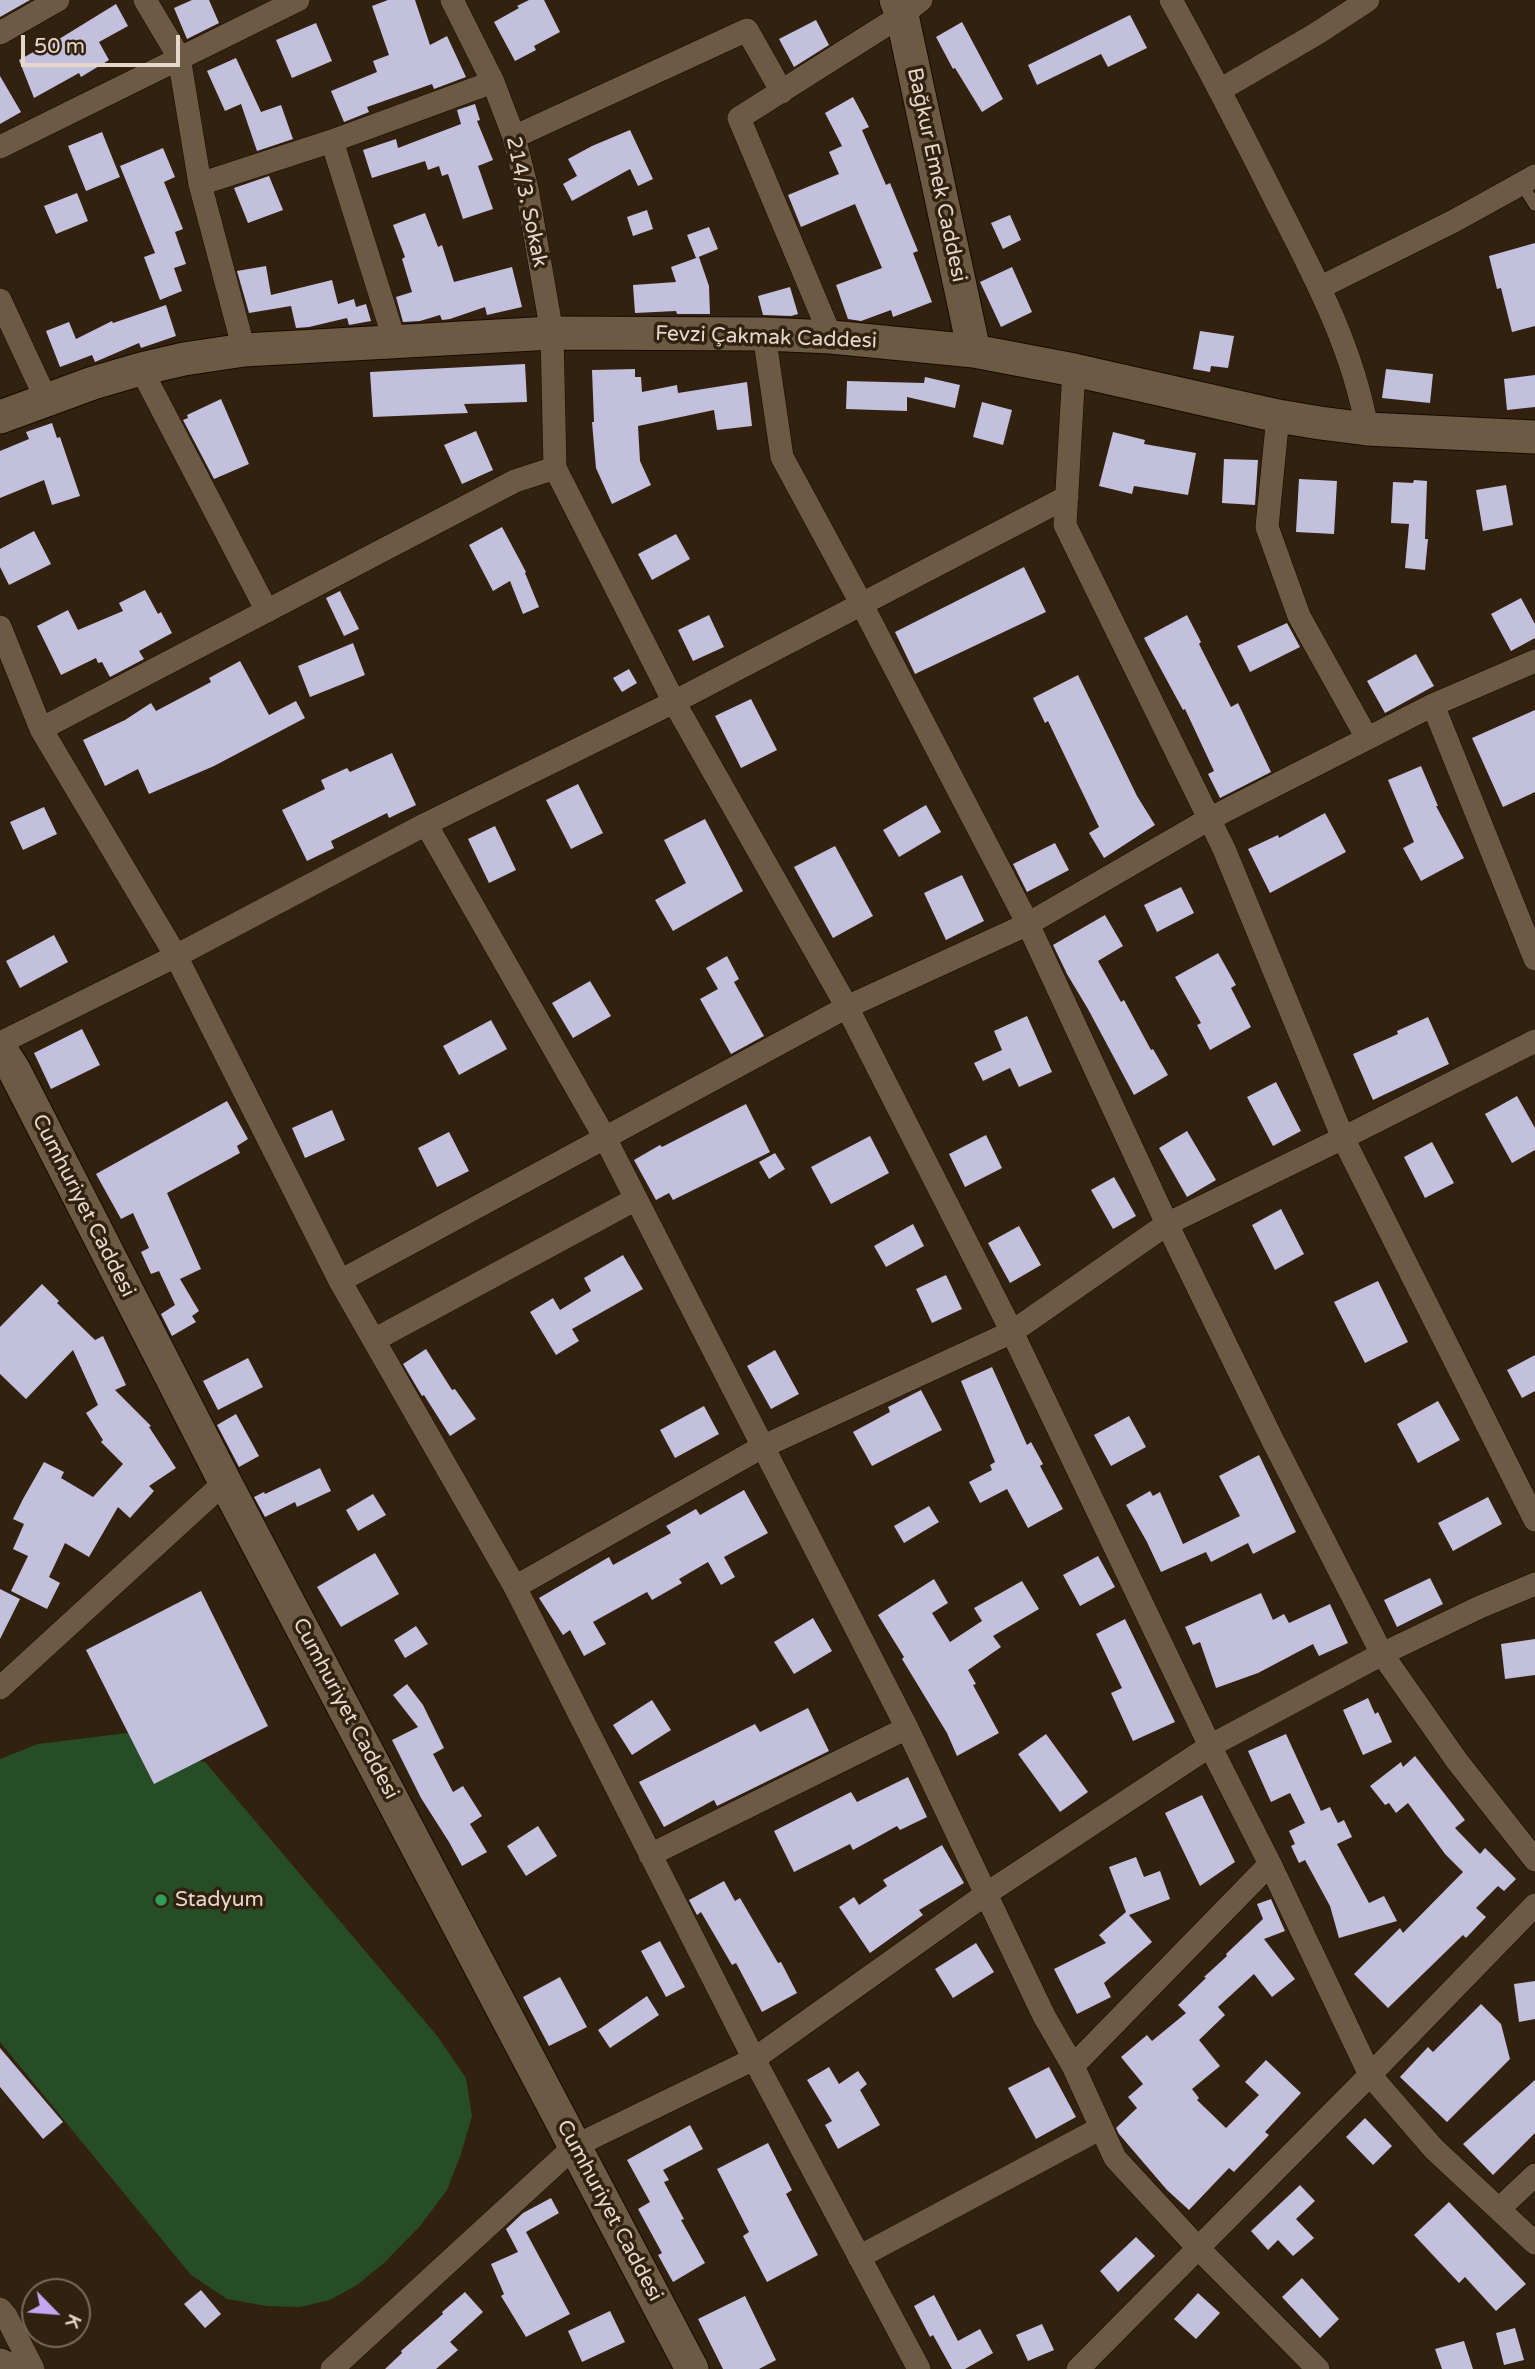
<!DOCTYPE html>
<html>
<head>
<meta charset="utf-8">
<style>
  body { margin:0 }
  #map { position:relative; width:1535px; height:2369px; overflow:hidden; background:#32210e; font-family:"Varela Round",sans-serif }
  canvas { display:block }
  .north { position:absolute; left:21px; top:2278px; width:70px; height:70px; box-sizing:border-box; background:#32210e; border:2px solid #796a5a; border-radius:50%; rotate:115deg; font-size:19px; font-weight:700; line-height:28px; text-align:center; color:#e4d8cd }
  .north::after { content:''; display:block; margin:auto; width:24px; height:32px; background:#c6a6f0; clip-path:polygon(50% 0,100% 100%,50% 72%,0 100%) }
  .scale { position:absolute; left:21px; top:35px; width:159px; height:32px; box-sizing:border-box; border:4px solid #e4d8cd; border-top:0; padding-left:9px; font-size:21px; line-height:24px; white-space:nowrap; color:#e4d8cd; -webkit-text-stroke:5px #32210e; paint-order:stroke }
</style>
</head>
<body>
<div id="map">
<canvas width="1535" height="2369"></canvas>
<div class="north">K</div>
<div class="scale">50 m</div>
</div>
<script>
const c = document.querySelector('canvas').getContext('2d');
c.lineJoin = 'round';
function paint(path, color) {
  c.fillStyle = color;
  c.fill(path, 'evenodd');
}
function trace(path, color, width, dash) {
  c.strokeStyle = color;
  c.lineWidth = width;
  c.lineCap = dash ? 'butt' : 'round';
  c.setLineDash(dash || []);
  c.stroke(path);
}
function drawText(font, color, halo, rows, align = 'center') {
  c.font = font + ' "Varela Round",sans-serif';
  c.lineWidth = 7;
  c.setLineDash([]);
  c.textBaseline = 'middle';
  c.strokeStyle = halo;
  c.fillStyle = color;
  for (const [text, x, y, turn = 0] of rows) {
    c.save();
    c.translate(x, y);
    c.rotate((+turn || 0) * Math.PI / 180);
    c.textAlign = isNaN(turn) ? turn : align;
    if (halo) c.strokeText(text, 0, 0);
    c.fillText(text, 0, 0);
    c.restore();
  }
}
paint(new Path2D(`
  M127,1733L206,1763L438,2037L466,2078L472,2116L461,2154L447,2190L420,2226L384,2263L357,2285L330,2300L300,2307L267,2306L227,2299L191,2275L0,2042V1759L38,1744Z`), '#264d25');
paint(new Path2D(`
  M0,0H30L0,17Z
  M192,0H209L219,23L187,39L174,8Z
  M388,0H415L430,45L447,36L466,77L434,89L432,84L367,107L369,112L344,122L331,91L377,72L373,61L389,55L372,6Z
  M529,0H544L560,32L534,46L536,50L515,61L494,22L519,8L517,6Z
  M116,4L128,26L99,42L109,60L81,77L79,73L34,98L19,60L37,50L38,52Z
  M1130,15L1147,48L1108,67L1101,54L1037,85L1028,65Z
  M816,20L829,45L794,67L779,39Z
  M962,22L1003,99L982,112L955,68L953,69L936,37Z
  M316,23L332,61L292,78L276,40Z
  M236,58L261,112L281,105L293,139L257,151L241,104L225,111L207,71Z
  M0,76L21,112L0,124Z
  M853,97L869,127L862,130L886,185L890,183L918,251L913,253L932,302L893,317L891,310L861,321L848,319L836,285L882,268L855,204L801,227L788,195L839,174L829,152L842,146L825,113Z
  M475,104L480,120L477,121L493,160L478,166L493,209L463,219L448,174L442,176L439,166L428,170L425,161L372,178L363,150L396,139L398,148L461,124L457,110Z
  M630,130L653,179L638,186L630,169L572,201L563,184L577,176L568,159L592,146Z
  M102,132L120,177L86,191L68,146Z
  M163,148L175,177L164,182L183,229L175,232L186,264L174,268L182,291L160,300L144,257L155,253L120,166Z
  M269,176L283,210L248,223L234,188Z
  M77,193L88,221L56,234L44,206Z
  M647,210L653,229L633,236L627,217Z
  M425,213L438,247L442,245L454,282L512,267L522,307L487,315L485,307L450,319L442,320L440,315L420,321L403,322L396,297L412,292L402,259L405,257L393,225Z
  M1010,215L1021,240L1003,249L991,223Z
  M709,227L718,249L696,258L687,235Z
  M1535,243V326L1512,332L1501,288L1497,289L1489,256Z
  M699,257L709,286L710,314H677L676,311L635,313L633,285L676,282L671,267Z
  M266,266L271,295L332,280L338,304L354,299L356,307L366,304L371,321L349,325L347,318L309,327L296,328L291,306L249,313L237,271Z
  M1012,267L1032,312L1001,327L980,282Z
  M790,287L798,314L791,316L763,315L758,296Z
  M166,305L176,336L141,348L139,343L95,362L92,355L60,367L46,331L69,322L76,339L112,321L113,323Z
  M1200,331L1234,336L1228,368L1211,366L1210,372L1193,369Z
  M525,364L527,402L464,404L468,413L373,417L370,372Z
  M635,369V377H641L642,392L677,385L678,393L747,382L752,426L717,430L714,410L638,426L640,461L651,485L612,504L596,468L592,422H594L592,370Z
  M1386,369L1433,374L1430,403L1382,398Z
  M1535,375V407L1507,410L1504,379Z
  M925,377L960,385L955,408L907,397V411L846,409L847,381L924,383Z
  M221,399L249,464L214,479L183,420L188,418L187,415Z
  M982,402L1012,410L1003,445L973,437Z
  M52,423L57,438L60,437L80,496L52,505L44,480L0,498V451L29,439L26,432Z
  M476,431L493,470L462,484L444,445Z
  M1113,432L1145,440L1144,444L1196,453L1188,495L1134,486L1132,494L1099,486Z
  M1224,459L1258,460L1255,505L1222,503Z
  M1299,479L1337,481L1334,534L1296,532Z
  M1414,480L1427,481L1425,539H1428L1425,570L1405,568L1409,524L1391,523L1393,482L1413,483Z
  M1506,485L1513,525L1483,531L1476,490Z
  M502,527L526,572L525,573L539,607L523,614L510,581L493,591L469,545Z
  M34,531L51,564L9,585L0,567V549Z
  M676,534L690,559L652,580L638,554Z
  M1024,567L1046,612L915,674L895,632Z
  M145,590L158,614L161,612L172,633L139,651L144,659L110,677L102,662L98,663L96,658L61,675L37,626L68,610L78,630L123,611L119,603Z
  M340,591L359,629L344,636L326,598Z
  M1521,598L1535,624V638L1511,651L1491,614Z
  M709,615L724,647L693,661L678,630Z
  M1187,615L1201,642L1199,644L1231,707L1238,703L1271,772L1220,798L1208,774L1214,771L1185,709L1183,710L1144,638Z
  M1287,623L1300,647L1250,672L1237,646Z
  M353,643L365,675L310,697L298,666Z
  M1416,654L1434,686L1385,713L1367,681Z
  M240,661L269,715L296,701L305,718L214,766L149,794L138,769L105,786L83,740L125,720L151,703L156,711L211,682L209,678Z
  M629,669L637,683L622,692L613,678Z
  M1078,675L1137,796L1155,825L1104,858L1089,833L1099,827L1048,721L1045,723L1033,698Z
  M751,699L777,750L741,768L715,716Z
  M1535,710V792L1503,807L1472,738Z
  M392,753L416,805L389,818L387,813L331,841L334,848L307,861L282,810L325,789L321,780L347,768L350,772Z
  M1421,766L1438,806H1436L1464,858L1421,881L1403,848L1414,842L1388,780Z
  M578,784L603,833L571,849L546,800Z
  M926,805L941,832L899,857L883,830Z
  M44,807L57,834L23,850L10,822Z
  M1325,813L1346,852L1270,893L1248,849L1278,835L1279,838Z
  M705,819L743,891L673,931L655,900L686,883L664,840Z
  M495,826L516,870L489,883L468,839Z
  M1055,843L1069,870L1027,892L1013,864Z
  M835,846L873,916L833,938L794,867Z
  M962,875L984,921L946,940L924,893Z
  M1181,887L1194,913L1157,932L1144,905Z
  M1105,915L1123,946L1098,961L1121,1002L1124,1000L1151,1050L1153,1049L1168,1075L1134,1095L1088,1009L1067,974L1053,945Z
  M54,935L68,962L20,988L6,961Z
  M1218,953L1236,985L1231,988L1251,1027L1210,1050L1197,1025L1201,1023L1175,977Z
  M727,956L739,979L734,982L764,1036L731,1054L700,999L718,989L706,968Z
  M590,981L611,1016L573,1038L552,1003Z
  M1027,1016L1052,1072L1019,1087L1010,1068L983,1081L974,1063L1002,1050L994,1031Z
  M1428,1017L1449,1064L1373,1100L1353,1054L1398,1034L1397,1031Z
  M491,1020L507,1049L459,1075L443,1046Z
  M82,1029L100,1065L51,1089L34,1053Z
  M1276,1082L1301,1131L1273,1146L1247,1097Z
  M1517,1096L1535,1128V1150L1512,1163L1485,1114Z
  M227,1101L248,1139L237,1146L240,1153L167,1193L201,1269L180,1279L199,1311L192,1316L196,1322L172,1336L161,1314L175,1305L159,1271L151,1274L141,1252L149,1248L133,1213L121,1219L96,1174Z
  M746,1104L770,1152L673,1200L669,1193L656,1200L634,1160L660,1145L662,1147Z
  M332,1110L345,1140L305,1158L292,1128Z
  M1187,1131L1216,1180L1187,1197L1159,1148Z
  M449,1132L469,1171L437,1187L418,1148Z
  M986,1135L1002,1168L965,1187L949,1154Z
  M870,1136L889,1173L831,1204L811,1167Z
  M1432,1142L1454,1183L1425,1198L1404,1157Z
  M775,1153L785,1169L769,1179L759,1162Z
  M1114,1177L1136,1216L1113,1229L1091,1190Z
  M1281,1209L1304,1254L1275,1270L1252,1225Z
  M913,1224L924,1246L886,1267L874,1246Z
  M1019,1226L1041,1265L1010,1283L988,1243Z
  M623,1255L643,1289L572,1329L579,1341L556,1355L530,1312L553,1298L560,1310L591,1291L584,1278Z
  M946,1275L962,1309L932,1323L916,1289Z
  M1378,1281L1408,1342L1365,1363L1334,1302Z
  M42,1284L59,1301L57,1303L95,1340L103,1336L126,1385L115,1390L151,1426L149,1427L176,1468L149,1486L154,1491L130,1518L118,1507L89,1557L65,1543L49,1577L60,1583L47,1609L11,1591L28,1556L13,1549L24,1524L13,1519L23,1499L44,1462L64,1472L61,1478L93,1497L123,1464L101,1442L103,1440L86,1413L98,1405L73,1350L26,1399L0,1374V1327Z
  M426,1349L452,1390L455,1389L476,1419L450,1436L424,1395L422,1396L403,1364Z
  M775,1350L799,1394L771,1409L747,1366Z
  M1535,1355V1391L1522,1398L1507,1370Z
  M248,1358L263,1387L218,1410L203,1381Z
  M992,1367L1027,1445L1031,1442L1043,1464L1040,1466L1063,1509L1028,1528L1007,1489L980,1503L969,1482L992,1470L990,1465L995,1462L961,1381Z
  M921,1390L942,1430L872,1466L853,1432L890,1412L888,1407Z
  M1438,1401L1460,1440L1418,1463L1397,1424Z
  M704,1406L719,1434L675,1458L660,1430Z
  M236,1414L259,1456L239,1467L217,1425Z
  M1129,1416L1146,1447L1111,1466L1094,1435Z
  M1259,1455L1296,1532L1253,1554L1248,1543L1211,1562L1206,1552L1161,1572L1147,1542L1126,1505L1150,1491L1153,1496L1160,1492L1183,1544L1240,1516L1219,1476Z
  M320,1468L331,1491L297,1507L295,1502L265,1517L254,1497L264,1492L265,1494Z
  M744,1490L768,1533L724,1557L735,1577L721,1585L708,1562L679,1579L682,1583L652,1600L647,1592L593,1622L606,1644L584,1656L570,1630L563,1635L539,1598L609,1557L613,1565L671,1533L666,1526L696,1509L700,1515Z
  M373,1494L386,1515L358,1531L346,1510Z
  M1488,1497L1502,1524L1453,1551L1438,1523Z
  M929,1506L939,1522L904,1543L894,1526Z
  M375,1553L399,1594L341,1627L317,1587Z
  M1098,1556L1115,1587L1080,1606L1063,1575Z
  M1430,1578L1443,1604L1397,1627L1384,1600Z
  M934,1579L948,1603L932,1613L950,1642L982,1621L974,1608L1022,1581L1039,1609L993,1636L1001,1647L968,1670L976,1684L973,1685L999,1733L957,1756L947,1733L902,1659L904,1657L878,1615Z
  M0,1589L20,1599L0,1639Z
  M201,1591L268,1726L154,1784L86,1650Z
  M1261,1593L1273,1620L1284,1614L1289,1623L1330,1604L1348,1643L1319,1656L1313,1644L1258,1673L1216,1688L1200,1642L1193,1645L1185,1627Z
  M813,1618L832,1651L794,1674L774,1642Z
  M1125,1619L1175,1722L1133,1741L1111,1693L1122,1688L1096,1634Z
  M416,1626L428,1644L405,1658L394,1640Z
  M1535,1639V1675L1505,1679L1501,1644Z
  M407,1684L423,1705L444,1748L433,1754L453,1792L463,1786L482,1816L470,1824L487,1852L462,1866L449,1842L421,1798L392,1740L418,1727L393,1695Z
  M1368,1698L1375,1714L1378,1712L1392,1742L1363,1755L1343,1710Z
  M652,1700L671,1730L632,1755L613,1725Z
  M808,1708L829,1751L717,1806L714,1800L664,1827L639,1782L755,1724L760,1732Z
  M1046,1734L1088,1792L1060,1812L1018,1754Z
  M1286,1734L1321,1811L1330,1807L1338,1823L1344,1820L1352,1837L1337,1844L1369,1903L1384,1896L1397,1921L1339,1938L1330,1906L1305,1860L1299,1863L1291,1846L1295,1844L1289,1831L1305,1823L1290,1793L1271,1802L1248,1751Z
  M1415,1756L1465,1820L1455,1828L1480,1854L1485,1848L1516,1879L1504,1891L1498,1886L1476,1908L1486,1917L1466,1938L1463,1935L1388,2008L1354,1974L1400,1928L1403,1933L1463,1872L1445,1854L1408,1803L1396,1813L1389,1803L1385,1805L1370,1786L1401,1762L1403,1767Z
  M908,1777L927,1817L900,1830L897,1826L853,1850L850,1844L794,1872L774,1831L851,1792L857,1802Z
  M1202,1795L1235,1862L1200,1886L1165,1813Z
  M538,1826L557,1856L526,1876L507,1846Z
  M942,1845L964,1883L919,1910L923,1915L870,1953L839,1907L854,1897L859,1905L887,1886L883,1880Z
  M1136,1857L1144,1877L1160,1871L1170,1899L1129,1915L1152,1942L1104,1983L1111,1997L1077,2014L1054,1969L1106,1943L1099,1935L1126,1912L1109,1867Z
  M724,1881L735,1901L740,1898L778,1963L781,1962L797,1993L762,2012L736,1963L732,1965L701,1912L697,1915L689,1900Z
  M1271,1899L1285,1931L1264,1939L1295,1979L1272,1997L1254,1974L1218,2007L1225,2015L1199,2040L1220,2066L1192,2089L1199,2098L1197,2100L1226,2128L1259,2095L1245,2082L1266,2060L1301,2093L1265,2132L1269,2135L1234,2172L1229,2168L1189,2210L1167,2190L1119,2134L1116,2128L1137,2108L1128,2097L1143,2084L1121,2057L1147,2035L1152,2041L1186,2013L1178,2005L1206,1978L1204,1977L1227,1956L1226,1954L1263,1919L1257,1904Z
  M660,1941L685,1987L666,1997L641,1951Z
  M976,1943L994,1972L953,1998L935,1969Z
  M560,1977L587,2027L549,2046L523,1997Z
  M1535,1981V2019L1519,2022L1514,1984Z
  M647,1996L659,2015L610,2048L598,2030Z
  M1481,2004L1501,2024L1510,2059L1447,2122L1400,2077L1428,2047L1433,2052Z
  M0,2048L63,2122L43,2139L0,2087Z
  M829,2067L839,2084L858,2071L867,2084L860,2090L880,2125L838,2149L825,2125L832,2121L807,2080Z
  M1049,2067L1076,2117L1036,2139L1008,2088Z
  M1535,2080V2133L1493,2175L1463,2144Z
  M1365,2118L1392,2146L1373,2165L1346,2137Z
  M690,2125L703,2149L663,2170L669,2180L664,2182L684,2219L681,2220L705,2263L673,2282L658,2255L662,2253L638,2209L650,2202L627,2160Z
  M768,2143L792,2190L786,2194L818,2255L767,2282L743,2236L749,2232L717,2169Z
  M1300,2185L1315,2201L1296,2219L1314,2238L1293,2256L1278,2240L1268,2250L1251,2231Z
  M551,2198L559,2213L526,2232L570,2314L526,2337L501,2296L504,2294L491,2264L518,2252L506,2229L523,2213Z
  M1449,2202L1526,2284L1496,2311L1465,2277L1459,2283L1414,2235Z
  M1136,2237L1155,2256L1118,2292L1100,2271Z
  M1302,2278L1339,2319L1320,2338L1282,2297Z
  M201,2290L221,2314L205,2328L184,2304Z
  M465,2292L483,2312L450,2342L458,2350L436,2369H385L402,2353L401,2351L443,2314L442,2312Z
  M1198,2293L1220,2313L1196,2339L1174,2319Z
  M934,2295L958,2341L980,2329L993,2353L965,2369H952L933,2335L930,2337L914,2306Z
  M745,2296L776,2360L759,2369H723L698,2319Z
  M610,2311L625,2342L582,2362L568,2331Z
  M1042,2324L1054,2350L1028,2361L1016,2335Z
  M1515,2328L1524,2360L1504,2365L1496,2333Z
  M1464,2341L1473,2369H1442L1435,2349Z`), '#c3c0de');
const lane = new Path2D(`
  M1521,183L1535,205`);
const street = new Path2D(`
  M145,0L179,57L200,184L244,350
  M452,0L493,82L514,137L527,189L552,333L555,468L674,702L847,1007L1012,1332L1210,1746L1270,1864L1370,2075L1434,2149L1535,2243
  M1171,0C1208,67 1243,135 1277,203C1314,275 1353,348 1367,429
  M0,33L58,0
  M1220,90L1316,34L1368,0
  M514,137L747,30L782,92
  M332,141L395,342
  M0,147L298,0
  M200,184L332,141L493,82
  M1321,287L1454,221L1535,176
  M0,300L46,399
  M764,334L782,457L861,603L1028,924L1167,1224L1272,1439L1382,1654L1457,1761L1535,1860
  M831,337L739,118L902,15L921,0
  M141,369L267,611
  M1074,370L1065,525L1224,849L1343,1138L1535,1520
  M1278,416L1267,527L1299,616L1367,738
  M0,627L41,729L176,956L340,1281L515,1587L754,2059L919,2369
  M1433,705L1535,959
  M41,729L515,481L555,468
  M426,824L605,1138L907,1728L1044,2016L1073,2066L1115,2158L1198,2248L1318,2369
  M0,1043L176,956L426,824L674,702L1067,497
  M340,1281L847,1007L1028,924L1209,819L1433,705L1535,661
  M374,1340L636,1199
  M515,1587L762,1447L1012,1332L1167,1224L1343,1138L1535,1041
  M0,1688L225,1482
  M650,1855L907,1728
  M1073,2066L1270,1864
  M1499,2209L1535,2175
  M859,2257L1101,2128
  M0,2309L6,2316L33,2369
  M332,2369L575,2146L754,2059L986,1894L1210,1746L1382,1654L1480,1607L1535,1584
  M1078,2369L1370,2075L1535,1905`);
const secondary = new Path2D(`
  M896,0L902,15L974,351
  M0,417L93,383L141,369L184,359L244,350L552,333L764,334L831,337L974,351L1074,370L1278,416L1320,423L1367,429L1535,437
  M0,1048L14,1070L225,1482L692,2369
  M0,2365L8,2369`);
trace(lane, '#190a00', 14);
trace(street, '#190a00', 24);
trace(secondary, '#190a00', 35);
trace(lane, '#6d5a45', 12);
trace(street, '#6d5a45', 23);
trace(secondary, '#6d5a45', 33);
for (const [x, y, r, color] of [
  [161,1900,7,"#2e9e5b"]
]) {
  const dot = new Path2D();
  dot.arc(x, y, r, 0, 2 * Math.PI);
  c.fillStyle = color;
  c.fill(dot);
  trace(dot, '#32210e', 2.5);
}
drawText('21px', '#e4d8cd', '#32210e', [
  ["Bağkur Emek Caddesi",936,175,78],
  ["214/3. Sokak",526,202,78],
  ["Fevzi Çakmak Caddesi",766,338,2],
  ["Cumhuriyet Caddesi",83,1206,63],
  ["Cumhuriyet Caddesi",345,1709,62],
  ["Cumhuriyet Caddesi",609,2211,62]
]);
drawText('21px', '#e4d8cd', '#32210e', [
  ["Stadyum",175,1900]
], 'left');
</script>
</body>
</html>
